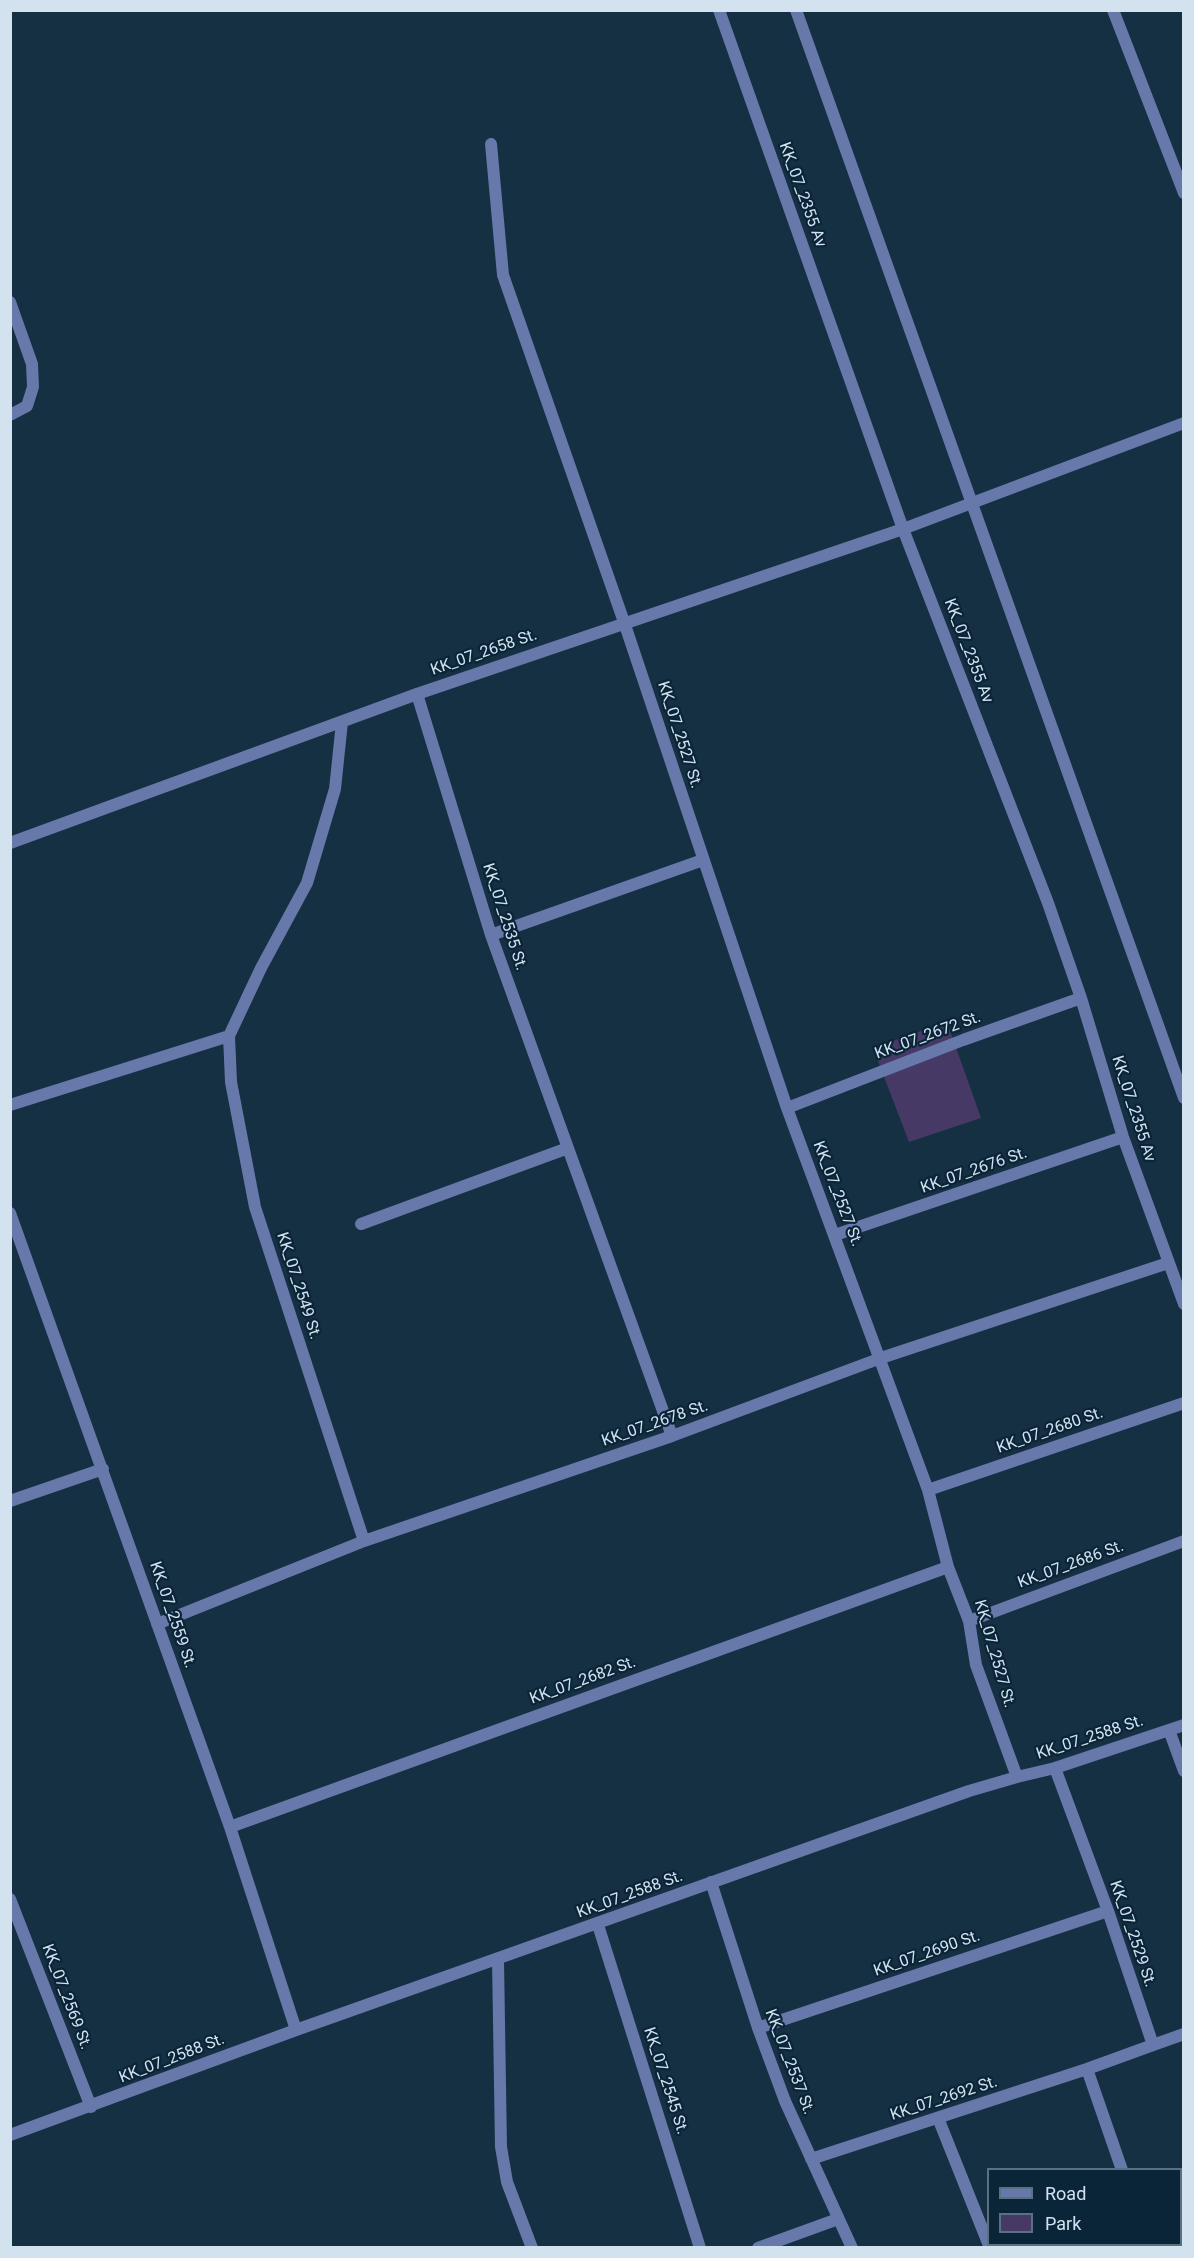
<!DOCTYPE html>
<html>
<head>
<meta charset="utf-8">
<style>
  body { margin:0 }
  #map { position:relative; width:1194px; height:2258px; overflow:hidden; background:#152f43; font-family:Roboto,sans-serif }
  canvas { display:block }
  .frame { position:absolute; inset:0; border:12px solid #d2e2ef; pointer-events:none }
  .legend { position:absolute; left:987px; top:2168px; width:195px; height:78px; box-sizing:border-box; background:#0a2538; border:2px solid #5a7181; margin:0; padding:8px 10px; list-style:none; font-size:18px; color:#d2e2ef }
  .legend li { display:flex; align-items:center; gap:12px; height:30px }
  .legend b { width:30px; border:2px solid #5a7181 }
</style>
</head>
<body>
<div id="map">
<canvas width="1194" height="2258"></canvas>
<div class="frame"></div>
<ul class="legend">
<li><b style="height:8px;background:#6778ab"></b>Road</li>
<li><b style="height:16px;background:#463965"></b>Park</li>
</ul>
</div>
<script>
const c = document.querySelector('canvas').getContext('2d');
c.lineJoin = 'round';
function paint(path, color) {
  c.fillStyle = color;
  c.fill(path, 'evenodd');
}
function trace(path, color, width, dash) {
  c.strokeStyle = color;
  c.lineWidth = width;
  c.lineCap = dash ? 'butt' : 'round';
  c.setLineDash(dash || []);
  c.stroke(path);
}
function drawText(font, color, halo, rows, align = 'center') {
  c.font = font + ' Roboto,sans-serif';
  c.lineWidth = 4.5;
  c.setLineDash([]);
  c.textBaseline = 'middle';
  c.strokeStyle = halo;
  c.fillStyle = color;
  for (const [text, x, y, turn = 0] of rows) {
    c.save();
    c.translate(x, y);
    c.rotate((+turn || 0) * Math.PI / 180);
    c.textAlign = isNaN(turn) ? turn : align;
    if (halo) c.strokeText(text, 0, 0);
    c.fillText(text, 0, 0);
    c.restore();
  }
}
paint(new Path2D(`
  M947,1022L981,1118L909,1142L873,1048Z`), '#463965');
trace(new Path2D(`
  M719,10L903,529L1048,903L1081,998L1123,1137L1184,1304
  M796,10L1184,1098
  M1113,10L1184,193
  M491,144L503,275L624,622L787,1108L928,1490L948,1567L969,1621L976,1665L1017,1777
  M10,302L32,364L33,387L27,406L10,415
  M417,694L491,935L672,1436
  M491,935L703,860
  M229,1036L231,1082L255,1207L364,1541
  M10,1105L229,1036L261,968L307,883L335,789L342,722
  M787,1108L963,1040L1081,998
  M10,1213L230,1827L296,2030
  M361,1224L568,1148
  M835,1235L1123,1137
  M928,1490L1184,1403
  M10,1501L103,1469
  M969,1621L1184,1541
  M157,1624L364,1541L672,1436L881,1358L1168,1263
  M1169,1730L1184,1771
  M230,1827L948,1567
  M711,1882L758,2028L785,2101L852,2248
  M10,1899L91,2107
  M598,1925L700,2248
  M498,1960L501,2147L507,2182L532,2248
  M758,2028L1108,1911
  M1153,2045L1184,2034
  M1087,2069L1122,2170
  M938,2118L990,2248
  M10,2135L296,2030L969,1791L1017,1777L1055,1768L1184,1725
  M811,2159L1087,2069L1153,2045L1108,1911L1055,1768
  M1147,2244L1148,2248
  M758,2248L838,2219`), '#6778ab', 12);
trace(new Path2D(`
  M10,843L417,694L903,529L1184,423`), '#6778ab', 12);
drawText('16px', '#d2e2ef', '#0a2538', [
  ["KK_07_2355 Av",802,195,70],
  ["KK_07_2355 Av",968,651,69],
  ["KK_07_2658 St.",484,653,-19],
  ["KK_07_2527 St.",679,735,72],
  ["KK_07_2535 St.",504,917,72],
  ["KK_07_2672 St.",928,1036,-20],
  ["KK_07_2355 Av",1133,1109,72],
  ["KK_07_2676 St.",974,1171,-19],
  ["KK_07_2527 St.",837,1194,69],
  ["KK_07_2549 St.",298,1286,72],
  ["KK_07_2678 St.",655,1424,-19],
  ["KK_07_2680 St.",1050,1431,-19],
  ["KK_07_2686 St.",1071,1565,-20],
  ["KK_07_2559 St.",172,1615,71],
  ["KK_07_2527 St.",994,1654,74],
  ["KK_07_2682 St.",583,1681,-20],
  ["KK_07_2588 St.",1090,1738,-18],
  ["KK_07_2588 St.",630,1895,-20],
  ["KK_07_2529 St.",1132,1934,71],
  ["KK_07_2690 St.",927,1954,-19],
  ["KK_07_2569 St.",66,1997,69],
  ["KK_07_2588 St.",172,2059,-21],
  ["KK_07_2537 St.",789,2062,69],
  ["KK_07_2545 St.",665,2081,72],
  ["KK_07_2692 St.",944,2099,-18]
]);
</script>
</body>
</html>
